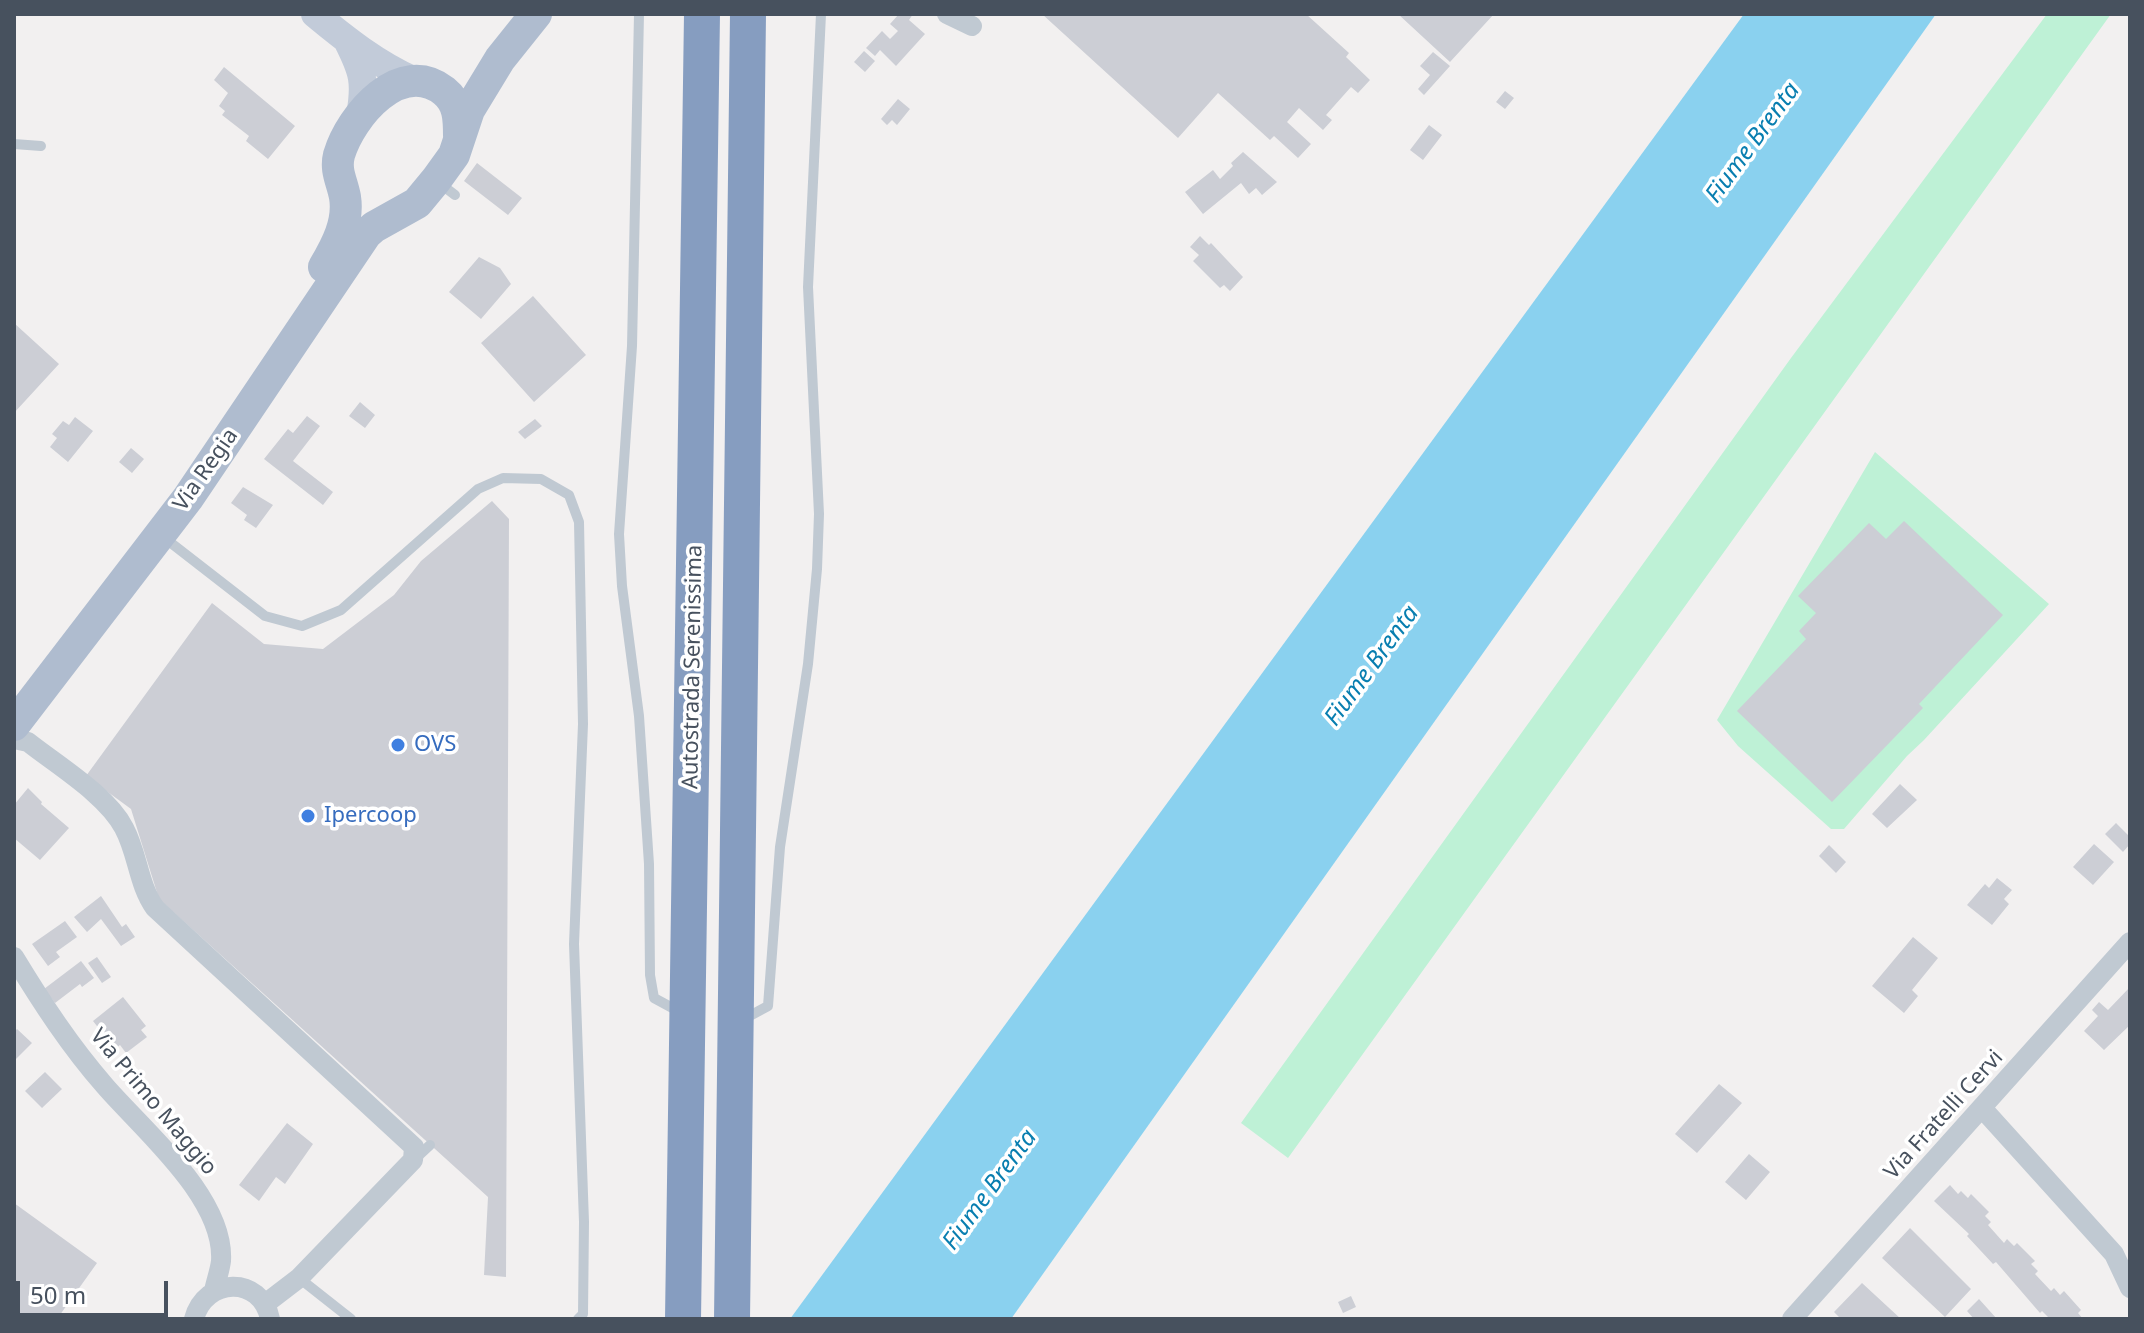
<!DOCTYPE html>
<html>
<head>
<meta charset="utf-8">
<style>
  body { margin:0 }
  #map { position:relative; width:2144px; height:1333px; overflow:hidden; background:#f2f0f0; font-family:"Noto Sans",sans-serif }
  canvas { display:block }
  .frame { position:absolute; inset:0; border:16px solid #47515e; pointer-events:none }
  .scale { position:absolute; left:16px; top:1281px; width:152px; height:36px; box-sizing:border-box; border:4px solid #47515e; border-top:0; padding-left:10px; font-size:24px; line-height:28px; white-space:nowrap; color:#47515e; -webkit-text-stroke:6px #fff; paint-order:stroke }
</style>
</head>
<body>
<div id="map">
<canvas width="2144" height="1333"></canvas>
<div class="frame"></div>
<div class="scale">50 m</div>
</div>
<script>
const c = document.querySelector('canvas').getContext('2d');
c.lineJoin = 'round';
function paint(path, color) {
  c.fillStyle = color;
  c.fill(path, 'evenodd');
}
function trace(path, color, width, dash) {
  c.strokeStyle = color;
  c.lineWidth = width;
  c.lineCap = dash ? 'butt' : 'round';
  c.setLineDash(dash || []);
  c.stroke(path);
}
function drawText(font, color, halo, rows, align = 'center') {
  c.font = font + ' "Noto Sans",sans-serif';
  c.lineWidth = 7;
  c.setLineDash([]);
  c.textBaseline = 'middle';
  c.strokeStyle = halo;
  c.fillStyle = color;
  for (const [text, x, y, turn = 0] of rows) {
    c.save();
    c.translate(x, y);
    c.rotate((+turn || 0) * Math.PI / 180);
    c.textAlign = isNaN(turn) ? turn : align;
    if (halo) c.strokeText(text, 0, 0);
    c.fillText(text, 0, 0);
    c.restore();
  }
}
paint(new Path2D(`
  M2047,14H2111L1288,1158L1241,1123L1791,358Z
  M1875,452L2049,604L1924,740L1907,756L1844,829H1831L1738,746L1717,720Z`), '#bef1d6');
paint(new Path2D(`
  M1744,14H1936L1011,1319H790Z`), '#8ad1ef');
paint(new Path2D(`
  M899,14H913L909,20L925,34L896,66L880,50L875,56L866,48L882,31L890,39L898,31L890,24Z
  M1042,14H1306L1349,53L1346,57L1370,80L1358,93L1351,87L1326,115L1332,120L1323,130L1299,108L1287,122L1311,144L1298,158L1274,136L1270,140L1218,93L1178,138Z
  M1398,14H1494L1450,62Z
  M864,51L875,61L865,72L854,62Z
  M1433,52L1450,66L1424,95L1418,89L1430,75L1420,66Z
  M224,67L295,126L268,159L246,141L249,136L222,115L225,111L219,106L228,93L214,80Z
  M1505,91L1514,98L1505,109L1496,102Z
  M898,99L910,109L897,125L892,120L887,125L881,119Z
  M1429,125L1442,135L1423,160L1410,150Z
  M1243,152L1277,182L1262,195L1256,188L1249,194L1241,183L1203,214L1185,192L1213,170L1220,179L1233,166L1231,163Z
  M477,163L522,198L508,215L464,181Z
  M1200,236L1209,245L1211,243L1243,277L1230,291L1224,285L1220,288L1193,261L1199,255L1190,247Z
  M479,257L500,268L511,284L481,319L449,292Z
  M533,296L586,355L534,402L481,343Z
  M14,323L59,364L14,413Z
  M360,402L375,415L365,428L349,416Z
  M307,416L320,426L293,461L333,492L323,505L264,459L288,429L293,433Z
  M75,417L93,431L68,462L50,447L57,438L52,434L63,421L69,425Z
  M535,419L542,426L525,439L518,432Z
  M131,448L144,459L132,473L119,462Z
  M243,487L273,505L256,528L244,520L247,515L231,503Z
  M492,501L509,519L506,1277L484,1275L488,1197L159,899L131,809L86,776L212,603L264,644L323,649L394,595L421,561Z
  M1904,521L2003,615L1919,704L1923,708L1832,802L1737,711L1806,639L1799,631L1816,613L1798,596L1869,523L1886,539Z
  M1900,784L1917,800L1887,828L1872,814Z
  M28,788L42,802L41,804L69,828L40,860L14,838V805Z
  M2116,823L2130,837V844L2123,852L2105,834Z
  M2094,844L2114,862L2093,885L2073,867Z
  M1829,845L1846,862L1836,873L1819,856Z
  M1997,878L2012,890L2004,899L2009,904L1992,925L1967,905L1985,884L1989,888Z
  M101,896L122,927L126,924L135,937L121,946L101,919L87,932L74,917Z
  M65,921L77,937L56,952L60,957L48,966L32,944Z
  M1913,937L1938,958L1912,990L1918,996L1904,1013L1872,986Z
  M97,957L111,977L102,983L88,963Z
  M81,961L94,978L82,987L80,984L55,1003L44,989Z
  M2130,987V1025L2104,1050L2084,1031L2098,1016L2092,1010L2099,1002L2108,1010Z
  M123,997L146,1026L141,1030L147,1037L126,1053L120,1045L115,1049L93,1021Z
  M17,1029L32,1043L14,1061V1032Z
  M45,1072L62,1089L42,1108L25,1091Z
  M1719,1084L1742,1103L1697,1153L1675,1134Z
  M287,1123L313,1144L285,1184L276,1177L259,1201L239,1185Z
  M1749,1154L1770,1172L1746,1200L1725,1182Z
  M1950,1185L1958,1194L1961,1191L1968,1198L1971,1194L1989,1212L1985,1216L1991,1222L1988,1225L2004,1243L2007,1239L2014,1246L2017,1243L2035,1261L2031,1264L2038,1271L2035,1274L2051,1291L2054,1288L2060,1295L2064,1291L2081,1310L2078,1313L2083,1319H2050L2042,1311L2040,1313L1996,1262L1993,1264L1967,1236L1969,1234L1934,1201Z
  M14,1203L97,1263L57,1319H14Z
  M1910,1228L1971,1289L1945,1317L1882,1258Z
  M1862,1283L1901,1319H1841L1834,1312Z
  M1351,1296L1356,1307L1343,1313L1338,1302Z
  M1979,1299L1997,1319H1974L1967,1311Z`), '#ccced5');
trace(new Path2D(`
  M639,14L632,346L619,534L622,586L639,716L649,864L650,975L654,998L678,1011
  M14,144L41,146
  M438,182L455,195
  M162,536L265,616L302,626L341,610L478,489L503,478L541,479L569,495L579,522L583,724L574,944L584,1222L583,1314L578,1319
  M744,1019L768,1006L780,847L808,664L817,569L819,514L808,287L821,14
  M415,1159L430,1145
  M299,1278L351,1319`), '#c0c9d2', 10);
trace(new Path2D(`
  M947,14L972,26
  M14,739L28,742C57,765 107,795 124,828C138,854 138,884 155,908L414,1147L413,1160L299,1278L265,1304
  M14,957C42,1003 70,1046 105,1086C143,1130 225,1198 221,1261C220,1270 216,1281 214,1291
  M1982,1108L2114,1254L2130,1288
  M194,1319C205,1277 261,1275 270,1319
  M1792,1319L2130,942`), '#c0c9d2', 20);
trace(new Path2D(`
  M315,14C345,39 377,64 413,80
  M348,42C363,72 366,82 360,116`), '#c2cbd9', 28);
trace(new Path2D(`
  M324,267C337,245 349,222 345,197C342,181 335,171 339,155C351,115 401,57 444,91C459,103 459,119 459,136
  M14,725L188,498L366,234L374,227L417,203L436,180L454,155L469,110L500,59L536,14`), '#afbccf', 32);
trace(new Path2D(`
  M683,1319L702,14
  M732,1319L748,14`), '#869dc0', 36);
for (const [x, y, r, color] of [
  [398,745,8,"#3f7fe0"],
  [308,816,8,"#3f7fe0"]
]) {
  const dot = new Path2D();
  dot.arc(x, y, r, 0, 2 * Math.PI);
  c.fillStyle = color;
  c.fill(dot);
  trace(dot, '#fff', 3);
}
drawText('22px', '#47515e', '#fff', [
  ["Via Regia",206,470,-55],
  ["Autostrada Serenissima",693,667,-89],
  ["Via Primo Maggio",153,1102,50],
  ["Via Fratelli Cervi",1944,1115,-48]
]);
drawText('22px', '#366cbe', '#fff', [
  ["OVS",414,745],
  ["Ipercoop",324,816]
], 'left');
drawText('italic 24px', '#087eb0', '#fff', [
  ["Fiume Brenta",1753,143,-54],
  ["Fiume Brenta",1372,666,-54],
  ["Fiume Brenta",990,1190,-54]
]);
</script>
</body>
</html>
